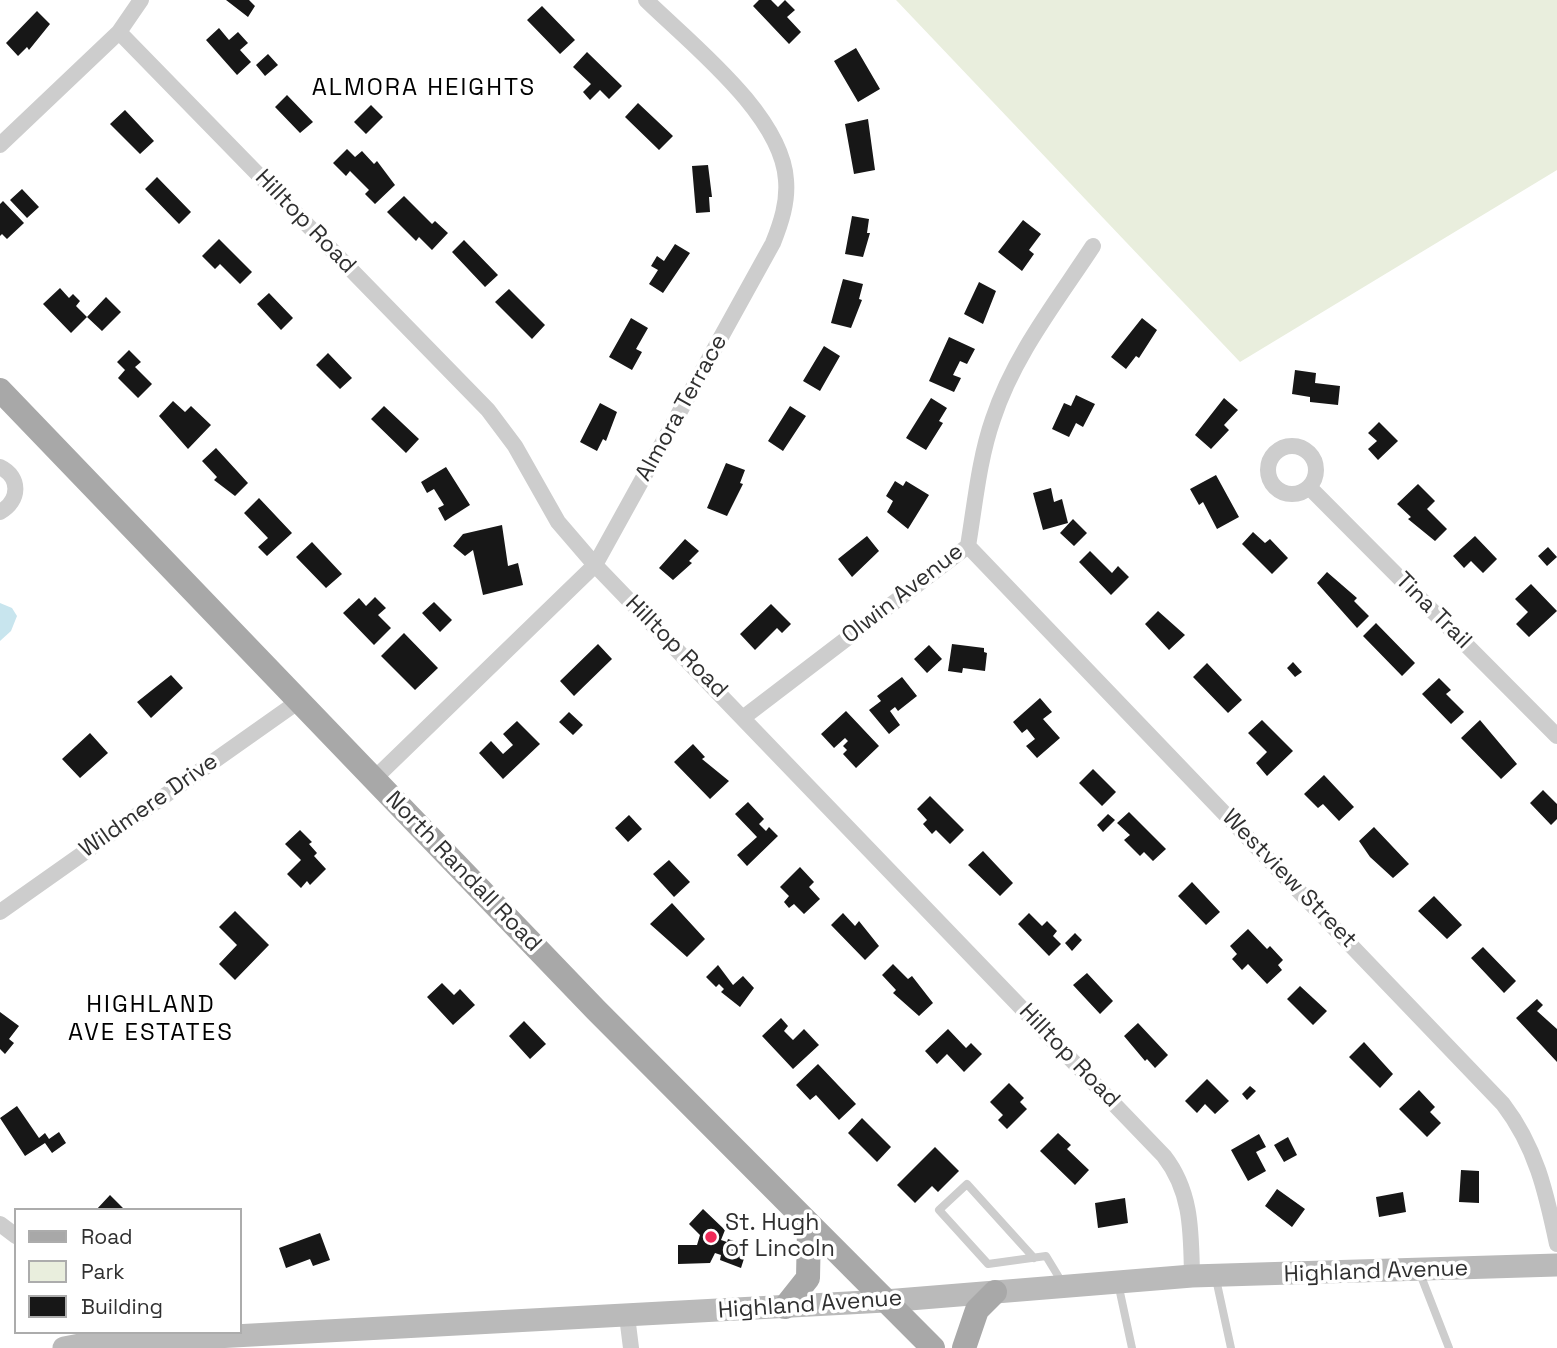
<!DOCTYPE html>
<html>
<head>
<meta charset="utf-8">
<style>
  body { margin:0 }
  #map { position:relative; width:1557px; height:1348px; overflow:hidden; background:#fff; font-family:"Space Grotesk",sans-serif }
  canvas { display:block }
  .legend { position:absolute; left:14px; top:1208px; width:228px; height:126px; box-sizing:border-box; background:#fff; border:2px solid #acacac; margin:0; padding:9px 12px; list-style:none; font-size:21px; color:#303030 }
  .legend li { display:flex; align-items:center; gap:14px; height:35px }
  .legend b { width:35px; border:2px solid #acacac }
</style>
</head>
<body>
<div id="map">
<canvas width="1557" height="1348"></canvas>
<ul class="legend">
<li><b style="height:9px;background:#a8a8a8"></b>Road</li>
<li><b style="height:19px;background:#e9eedd"></b>Park</li>
<li><b style="height:19px;background:#171717"></b>Building</li>
</ul>
</div>
<script>
const c = document.querySelector('canvas').getContext('2d');
c.lineJoin = 'round';
function paint(path, color) {
  c.fillStyle = color;
  c.fill(path, 'evenodd');
}
function trace(path, color, width, dash) {
  c.strokeStyle = color;
  c.lineWidth = width;
  c.lineCap = dash ? 'butt' : 'round';
  c.setLineDash(dash || []);
  c.stroke(path);
}
function drawText(font, color, halo, rows, align = 'center') {
  c.font = font + ' "Space Grotesk",sans-serif';
  c.lineWidth = 7;
  c.setLineDash([]);
  c.textBaseline = 'middle';
  c.strokeStyle = halo;
  c.fillStyle = color;
  for (const [text, x, y, turn = 0] of rows) {
    c.save();
    c.translate(x, y);
    c.rotate((+turn || 0) * Math.PI / 180);
    c.textAlign = isNaN(turn) ? turn : align;
    if (halo) c.strokeText(text, 0, 0);
    c.fillText(text, 0, 0);
    c.restore();
  }
}
paint(new Path2D(`
  M896,0H1557V170L1240,362Z`), '#e9eedd');
paint(new Path2D(`
  M0,603L12,608L17,616L11,631L0,641Z`), '#c8e5ee');
paint(new Path2D(`
  M226,0H249L255,6L248,17Z
  M759,0H771L778,7L785,0L795,10L787,17L801,32L789,44L753,6Z
  M542,6L575,40L560,54L527,20Z
  M37,11L50,24L29,50L27,47L18,56L6,43Z
  M219,28L229,40L238,32L248,43L240,50L251,62L237,75L206,40Z
  M856,48L880,89L858,102L834,61Z
  M587,52L622,86L609,99L600,90L590,100L583,92L591,84L573,67Z
  M268,54L278,65L265,76L256,65Z
  M287,95L313,122L300,133L275,107Z
  M638,103L673,136L659,150L625,117Z
  M371,105L383,117L366,134L354,122Z
  M125,110L154,141L140,154L110,124Z
  M868,119L875,170L854,174L845,124Z
  M347,149L355,157L362,151L374,164L377,161L395,185L375,204L365,194L369,190L350,171L346,176L333,163Z
  M708,165L712,197H709L710,212L696,213L692,166Z
  M157,177L191,212L179,224L145,189Z
  M22,189L39,207L27,218L10,200Z
  M404,196L432,224L435,221L448,233L432,250L419,237L416,241L387,212Z
  M3,201L24,223L7,239L2,234L0,236V204Z
  M852,216L869,219L867,233H870L863,257L845,254Z
  M1023,220L1041,234L1029,250L1034,254L1022,271L998,252Z
  M219,239L252,272L240,284L220,264L215,269L202,256Z
  M464,240L498,275L485,287L452,252Z
  M675,244L690,253L663,293L649,284L658,270L651,266L657,256L664,261Z
  M843,279L863,284L859,299L862,300L851,328L831,323Z
  M979,282L996,291L983,324L964,314Z
  M60,288L69,298L73,294L80,301L76,306L87,317L71,333L43,304Z
  M509,289L545,325L532,339L495,302Z
  M269,293L293,318L281,330L257,304Z
  M106,297L121,312L102,331L87,317Z
  M631,318L648,328L636,349L642,352L632,370L609,357Z
  M1142,318L1157,330L1139,358L1136,356L1126,369L1111,357Z
  M949,337L975,349L967,364L960,361L953,375L961,378L954,392L929,381Z
  M824,346L840,356L820,391L803,381Z
  M129,350L141,362L135,367L152,384L138,398L118,378L125,370L117,362Z
  M328,353L352,378L340,389L316,365Z
  M1295,370L1316,373L1315,383L1340,386L1338,405L1310,402V397L1292,394Z
  M1076,395L1095,404L1083,427L1076,423L1069,437L1052,429L1064,403L1071,406Z
  M931,398L947,408L939,421L943,423L926,450L906,438Z
  M1224,398L1238,410L1224,425L1229,430L1211,449L1195,435Z
  M173,401L185,412L191,406L211,425L188,449L159,416Z
  M600,403L617,412L606,441L603,439L597,451L580,442Z
  M384,406L419,439L406,453L371,419Z
  M790,406L806,416L783,451L768,441Z
  M1379,422L1398,441L1378,460L1368,449L1377,441L1368,433Z
  M216,448L248,483L235,496L214,480L217,477L202,461Z
  M726,463L745,470L740,483L743,484L727,516L707,508Z
  M446,467L470,505L445,521L438,508L444,505L434,489L427,493L421,482Z
  M1216,475L1239,517L1217,529L1203,502L1199,505L1190,489Z
  M895,481L903,486L906,481L929,495L908,529L887,512L893,501L886,496Z
  M1418,484L1435,501L1427,509L1447,529L1435,541L1408,519L1411,517L1397,504Z
  M1051,488L1054,502L1062,499L1068,523L1043,530L1033,493Z
  M259,498L292,533L267,556L258,547L268,538L244,513Z
  M1073,519L1087,533L1074,546L1060,533Z
  M502,525L508,566L518,563L523,585L483,595L473,550L465,556L453,546L463,534Z
  M1253,532L1265,543L1270,539L1288,558L1272,574L1242,544Z
  M867,536L879,551L852,577L838,559Z
  M1475,536L1497,559L1483,573L1471,561L1464,568L1453,556Z
  M685,539L699,551L689,561L692,563L673,580L659,568Z
  M312,542L342,574L326,588L296,557Z
  M1548,547L1557,557L1547,566L1538,556Z
  M1090,551L1112,573L1118,566L1129,577L1111,595L1079,562Z
  M1327,572L1357,598L1354,601L1369,616L1357,628L1317,583Z
  M1531,584L1557,611L1529,637L1516,624L1528,612L1515,599Z
  M375,597L386,608L378,615L391,628L374,645L343,613L359,598L366,606Z
  M434,602L452,620L440,632L422,613Z
  M771,604L791,624L782,633L777,628L755,650L740,634Z
  M1158,611L1185,635L1169,650L1145,624Z
  M1376,623L1415,663L1402,676L1363,636Z
  M404,633L438,668L415,690L381,656Z
  M598,644L612,659L574,696L560,681Z
  M952,644L984,648V652L987,653L985,671L963,668L962,673L948,671Z
  M929,645L942,659L927,673L914,659Z
  M1293,662L1302,672L1295,677L1287,668Z
  M1207,663L1242,700L1228,713L1193,677Z
  M171,675L183,688L151,718L137,702Z
  M902,677L917,696L898,711L895,707L890,711L900,725L889,734L869,710L881,701L877,696Z
  M1439,678L1451,690L1446,694L1464,712L1451,724L1422,694Z
  M1040,698L1052,712L1043,719L1060,738L1037,758L1026,746L1035,739L1027,729L1022,733L1013,722Z
  M846,711L879,746L856,768L843,754L847,750L843,746L848,741L845,738L834,748L821,734Z
  M569,712L583,725L573,735L559,722Z
  M1262,720L1293,751L1267,776L1256,763L1267,752L1248,733Z
  M1480,720L1517,764L1501,779L1461,738Z
  M517,721L540,744L503,779L479,753L491,741L503,754L513,745L503,734Z
  M90,733L108,753L80,778L62,759Z
  M693,744L705,757L702,759L729,781L710,799L674,762Z
  M1093,769L1116,792L1102,806L1079,783Z
  M1324,775L1354,807L1339,821L1323,804L1318,808L1304,794Z
  M1543,790L1557,804V819L1551,825L1530,803Z
  M930,796L964,830L950,844L936,830L932,834L923,824L927,820L917,809Z
  M748,802L764,819L759,824L766,831L769,827L778,836L747,866L737,855L757,837L735,814Z
  M1129,812L1166,849L1153,861L1144,852L1140,856L1124,840L1130,835L1117,823Z
  M1108,814L1115,820L1103,832L1097,825Z
  M629,815L642,829L628,842L615,828Z
  M1374,827L1409,864L1393,878L1370,857L1359,841Z
  M300,830L312,842L309,844L317,853L314,856L326,869L310,885L307,881L301,888L287,874L301,860L285,844Z
  M983,851L1013,883L1000,896L968,865Z
  M669,860L690,882L674,897L653,874Z
  M800,867L814,882L809,887L820,899L804,914L794,904L789,908L784,902L789,896L780,887Z
  M1192,882L1220,912L1206,925L1178,896Z
  M1434,896L1462,925L1447,939L1418,911Z
  M672,903L705,939L687,957L650,924Z
  M235,911L269,945L235,980L219,964L237,945L219,927Z
  M843,913L855,926L859,921L879,946L865,960L831,925Z
  M1029,913L1042,926L1047,921L1057,931L1053,936L1061,944L1049,956L1018,924Z
  M1248,929L1267,949L1270,946L1283,960L1278,965L1282,970L1267,984L1248,964L1242,970L1232,959L1237,954L1230,946Z
  M1075,933L1082,940L1072,951L1065,943Z
  M1483,947L1516,981L1504,993L1471,958Z
  M893,964L908,979L912,976L933,1003L919,1016L893,993L896,990L882,975Z
  M718,965L733,985L743,976L754,988L740,1007L721,992L724,989L719,984L716,987L706,977Z
  M1087,973L1113,1001L1100,1014L1073,985Z
  M442,983L454,995L460,989L475,1005L453,1025L427,997Z
  M1300,986L1327,1011L1313,1025L1287,999Z
  M1537,999L1543,1005L1537,1011L1557,1029V1062L1516,1018Z
  M0,1012L19,1026L9,1039L14,1043L5,1054L0,1049Z
  M781,1018L788,1026L784,1031L793,1040L804,1029L819,1045L793,1069L762,1036Z
  M524,1021L546,1044L530,1059L509,1036Z
  M1138,1023L1168,1055L1155,1068L1147,1059L1145,1061L1124,1036Z
  M948,1029L966,1048L971,1043L982,1054L964,1072L947,1054L937,1064L925,1051Z
  M1364,1042L1393,1074L1380,1088L1349,1057Z
  M818,1064L856,1104L839,1120L816,1095L810,1100L796,1085Z
  M1207,1079L1229,1101L1215,1114L1205,1104L1197,1113L1185,1101Z
  M1009,1083L1024,1098L1020,1102L1027,1109L1007,1129L998,1120L1003,1115L990,1102Z
  M1250,1086L1256,1091L1247,1100L1242,1094Z
  M1419,1090L1435,1107L1430,1112L1441,1123L1427,1137L1399,1109Z
  M17,1106L39,1138L45,1133L49,1139L59,1132L66,1143L52,1153L45,1143L25,1156L0,1118Z
  M862,1118L891,1147L877,1162L848,1133Z
  M1058,1133L1071,1145L1067,1149L1089,1170L1075,1185L1040,1151Z
  M1259,1134L1266,1147L1256,1152L1266,1171L1248,1181L1231,1150Z
  M1288,1137L1297,1155L1284,1162L1274,1145Z
  M935,1147L959,1171L938,1192L932,1186L915,1203L897,1185Z
  M1461,1170L1479,1171V1203L1459,1202Z
  M1277,1189L1305,1209L1292,1227L1265,1206Z
  M1403,1192L1406,1212L1379,1217L1376,1197Z
  M110,1195L125,1210H96Z
  M1125,1198L1128,1223L1098,1228L1095,1203Z
  M703,1209L725,1230L721,1240L727,1242L728,1239L748,1246L741,1268L720,1260L721,1255L715,1253L710,1263L678,1264V1245H697L700,1235L689,1224Z
  M320,1233L330,1260L313,1266L310,1259L286,1268L279,1248Z`), '#171717');
trace(new Path2D(`
  M1034,1258L967,1184L939,1210L988,1264L1046,1256L1063,1284
  M1419,1271L1449,1348
  M1216,1279L1231,1348
  M1118,1283L1132,1348`), '#cdcdcd', 8);
trace(new Path2D(`
  M119,32L488,410L515,446L558,522L595,565L1164,1156C1192,1192 1191,1232 1192,1276
  M0,145L119,32L141,0
  M1268 470a24 24 0 1 1 48 0a24 24 0 1 1-48 0Z
  M0,467C21,477 20,501 0,512
  M1309,487L1557,736
  M968,546L1503,1104C1536,1147 1546,1192 1557,1244
  M744,717L968,546C975,504 979,459 993,419C1014,355 1057,301 1093,246
  M374,779L595,565L773,243C781,223 788,202 786,180C782,115 691,44 646,0
  M0,912L299,701
  M0,1224L16,1236
  M627,1316L631,1348`), '#cdcdcd', 16);
trace(new Path2D(`
  M64,1348L85,1344L885,1301L1192,1276L1557,1265`), '#bababa', 23);
trace(new Path2D(`
  M0,390L596,1010L933,1348
  M785,1307L808,1278L809,1227
  M964,1348L977,1310L995,1292`), '#a8a8a8', 24);
for (const [x, y, r, color] of [
  [711,1237,7,"#f02957"]
]) {
  const dot = new Path2D();
  dot.arc(x, y, r, 0, 2 * Math.PI);
  c.fillStyle = color;
  c.fill(dot);
  trace(dot, '#fff', 2.5);
}
drawText('23px', '#303030', '#fff', [
  ["Hilltop Road",305,222,46],
  ["Almora Terrace",682,408,-61],
  ["Olwin Avenue",903,594,-38],
  ["Tina Trail",1433,611,45],
  ["Hilltop Road",676,647,45],
  ["Wildmere Drive",149,806,-35],
  ["North Randall Road",463,872,46],
  ["Westview Street",1289,879,46],
  ["Hilltop Road",1069,1056,46],
  ["Highland Avenue",1376,1272,-2],
  ["Highland Avenue",810,1305,-4]
]);
drawText('23px', '#303030', '#fff', [
  ["St. Hugh",725,1224],
  ["of Lincoln",725,1250]
], 'left');
c.letterSpacing = '2px';
drawText('24px', '#000', '#fff', [
  ["ALMORA HEIGHTS",424,88],
  ["HIGHLAND",151,1005],
  ["AVE ESTATES",151,1033]
]);
c.letterSpacing = '0px';
</script>
</body>
</html>
